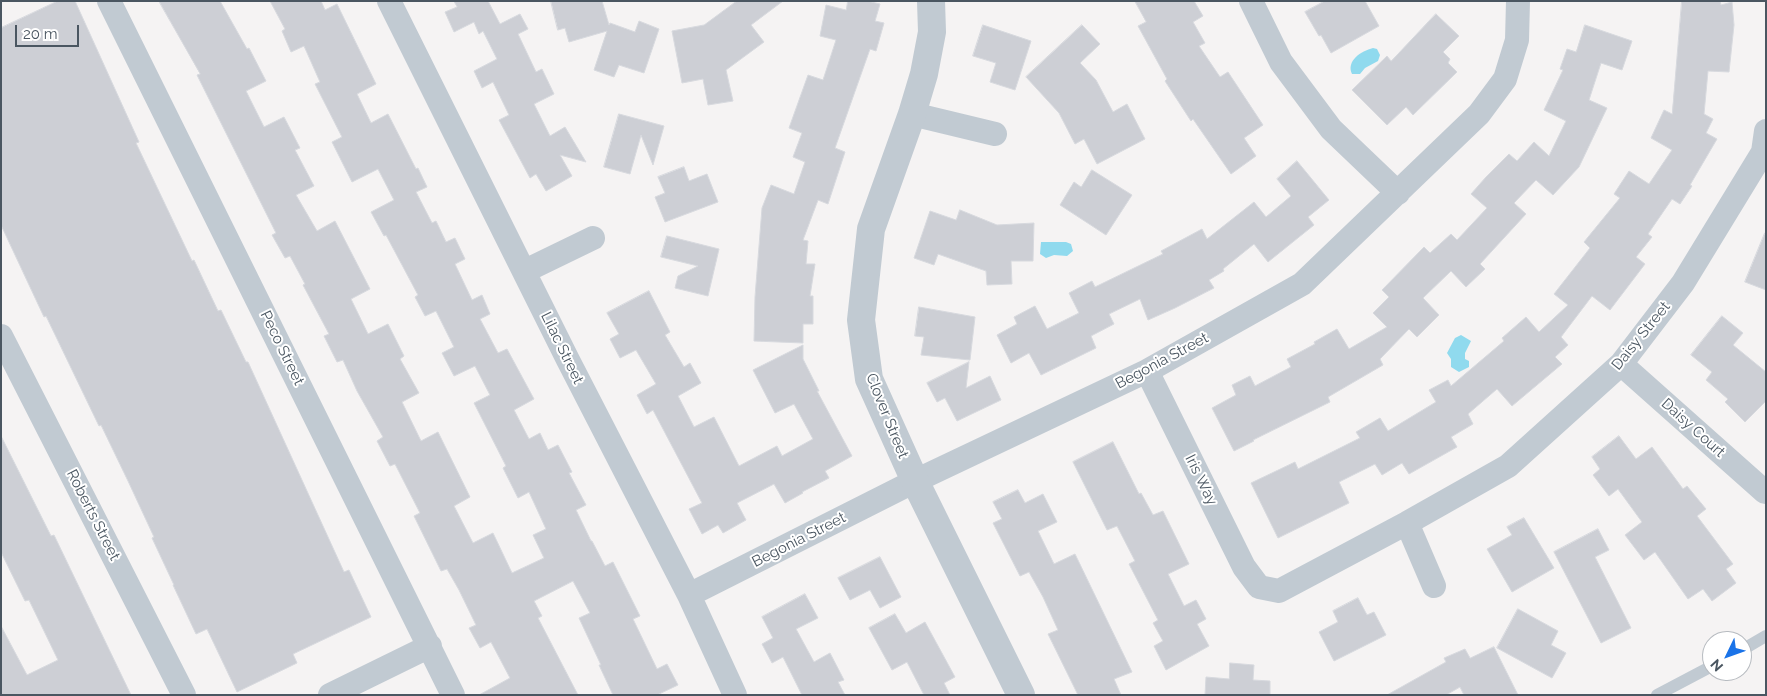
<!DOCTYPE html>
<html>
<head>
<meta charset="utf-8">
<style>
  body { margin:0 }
  #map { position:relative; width:1767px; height:696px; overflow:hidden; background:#f5f3f3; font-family:Raleway,sans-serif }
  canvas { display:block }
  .frame { position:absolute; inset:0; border:2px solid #4a5661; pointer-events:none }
  .north { position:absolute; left:1702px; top:631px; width:50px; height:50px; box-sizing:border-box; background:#fff; border:1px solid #b7bbc0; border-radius:50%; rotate:228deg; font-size:14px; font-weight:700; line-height:20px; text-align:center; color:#4a5661 }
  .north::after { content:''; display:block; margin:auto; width:18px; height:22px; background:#1a73e8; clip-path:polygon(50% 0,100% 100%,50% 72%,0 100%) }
  .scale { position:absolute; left:15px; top:25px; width:64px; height:22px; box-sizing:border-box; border:2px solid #4a5661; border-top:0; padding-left:6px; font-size:15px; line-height:18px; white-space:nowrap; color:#4a5661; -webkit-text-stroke:4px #fff; paint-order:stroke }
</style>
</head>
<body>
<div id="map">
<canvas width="1767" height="696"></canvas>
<div class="frame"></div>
<div class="north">N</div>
<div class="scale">20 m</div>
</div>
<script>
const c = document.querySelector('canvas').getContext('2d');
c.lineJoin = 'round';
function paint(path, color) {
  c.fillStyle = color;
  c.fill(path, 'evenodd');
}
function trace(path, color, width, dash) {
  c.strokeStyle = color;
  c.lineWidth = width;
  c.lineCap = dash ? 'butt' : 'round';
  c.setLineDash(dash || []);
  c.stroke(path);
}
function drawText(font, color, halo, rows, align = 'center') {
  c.font = font + ' Raleway,sans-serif';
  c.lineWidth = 4;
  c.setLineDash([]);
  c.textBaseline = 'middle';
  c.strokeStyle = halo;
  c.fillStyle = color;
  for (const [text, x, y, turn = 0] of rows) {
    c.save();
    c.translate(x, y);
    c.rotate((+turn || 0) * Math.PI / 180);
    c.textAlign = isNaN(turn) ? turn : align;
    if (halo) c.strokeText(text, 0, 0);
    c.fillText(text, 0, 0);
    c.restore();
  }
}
paint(new Path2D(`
  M1373,48L1377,49L1380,55L1378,61L1365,68L1360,74H1352C1346,61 1361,51 1373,48Z
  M1041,242H1066L1071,244L1073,251L1067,256L1054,255L1046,258L1040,254Z
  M1461,335L1471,341L1465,353V359L1469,361V367L1459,372L1451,367V359L1447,353L1455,338Z`), '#90daee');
const building = new Path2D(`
  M58,1H75L139,142L136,143L192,261L194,260L218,311L221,310L246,362H248L344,572L349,570L371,617L293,654L297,663L237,692L207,629L196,634L173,585H174L152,538L154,537L128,481L101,425L99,426L46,316L44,317L1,225V28Z
  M159,1H220L247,49L249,48L266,81L246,91L264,127L284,117L300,148L295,150L314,186L296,195L317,231L335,221L370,289L351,299L368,334L388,324L404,356L400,359L419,393L402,402L421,441L438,432L470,497L454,506L473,543L493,533L512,573L544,558L533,535L546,529L529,492L518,498L503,468L506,466L474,403L490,395L475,366L454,376L442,353L454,347L436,311L425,316L415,297L418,295L386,235L384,236L371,212L394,200L378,169L352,182L332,142L342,137L315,84L320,82L304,46L291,52L282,31L285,29L270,1H321L325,10L337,4L376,84L357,94L371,123L388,114L416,169L418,168L427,187L416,192L432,223L436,221L446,242L455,238L465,259L455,264L472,300L482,295L490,314L480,319L498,353L507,349L534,399L514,410L529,439L540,433L548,450L558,445L572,472L569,473L586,505L576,510L591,541H592L605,566L613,562L640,616L633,619L657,669L667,664L678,685L657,695H613L599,665H601L579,618L590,613L573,581L534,601L542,616L538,618L578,695H479L510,678L491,642L480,648L469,628L476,625L459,590L447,569L441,571L414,516L420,513L395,464L390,466L377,441L383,437L357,391L343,360L337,362L324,336L329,334L303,285L305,284L290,256L285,258L272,235L276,233L197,75L200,74Z
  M454,1H488L500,24L520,14L528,29L518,34L536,72L542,69L554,94L534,104L550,136L565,127L586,162L560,155L572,176L546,191L536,174L530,178L499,120L509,115L493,82L482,88L474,71L497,59L483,31L479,34L474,22L454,32L445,12L457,7Z
  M551,1H602L609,25L610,23L635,32L639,21L659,29L644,73L619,65L614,77L594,70L607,31L569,42L565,28L558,30Z
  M737,1H783L751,25L764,42L726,70L733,101L708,105L703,79L682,83L672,31L704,25Z
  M848,1H867L880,4L875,21L884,23L876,51L870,49L835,148L845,152L828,204L818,200L803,240L808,241L806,264H815L810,296H813V324H803V343L754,341L755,297L762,208L771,185L794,194L805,162L793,157L802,133L789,128L808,75L823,80L836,40L820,36L826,5L846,10Z
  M1135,1H1194L1203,16L1193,22L1205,43L1199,46L1220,77L1228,72L1263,125L1244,138L1256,156L1231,174L1193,119L1191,121L1165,81L1167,79L1138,26L1146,22Z
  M1325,1H1365L1379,26L1331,53L1321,35L1319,36L1305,12Z
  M1682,1H1720L1721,5L1732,2L1734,25L1729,72L1708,71L1704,114L1713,119L1706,133L1717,139L1690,185L1692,186L1680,204L1672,199L1648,234L1652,237L1636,257L1645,264L1610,310L1592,296L1561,337L1568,345L1555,357L1562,364L1512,406L1497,389L1468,414L1473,424L1451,437L1457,447L1409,474L1402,463L1382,475L1375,464L1339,482L1349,503L1278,538L1251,483L1295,462L1298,469L1360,438L1356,432L1380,418L1388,431L1436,402L1429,390L1448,380L1451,386L1504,341L1502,338L1526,317L1539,332L1568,305L1554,294L1590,248L1584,242L1620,198L1614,194L1629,171L1649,184L1672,150L1651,138L1664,110L1672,114Z
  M1436,14L1459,36L1443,52L1450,59L1448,63L1457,72L1413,115L1406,107L1387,125L1352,90L1387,56L1391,61Z
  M983,25L1031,41L1015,90L990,82L996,63L973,56Z
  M1082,25L1100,44L1080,63L1096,80L1113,112L1127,104L1145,139L1097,164L1084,139L1075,144L1059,113L1026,77Z
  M1585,25L1632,41L1622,70L1601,63L1589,100L1607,108L1579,167L1553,195L1536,180L1514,203L1526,214L1480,264L1485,269L1466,287L1451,271L1423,298L1439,315L1417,337L1409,329L1380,359L1383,365L1328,397L1330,402L1253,440L1254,441L1234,451L1212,408L1236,395L1232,385L1250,376L1255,386L1291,367L1287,359L1315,344L1314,342L1337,329L1349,349L1387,327L1373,313L1389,297L1382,290L1424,247L1430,253L1451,234L1457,240L1487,208L1471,194L1486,177L1509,154L1517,161L1534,142L1549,156L1566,121L1544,110L1563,70L1560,69L1567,49L1576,52Z
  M619,114L664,126L653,165L641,135L630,174L604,167Z
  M1297,161L1329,200L1308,217L1314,225L1268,262L1254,244L1223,269L1224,271L1209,280L1214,288L1175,308L1148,320L1140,299L1109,314L1114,324L1091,336L1096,348L1041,375L1029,353L1011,363L997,335L1017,324L1014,317L1035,306L1047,329L1079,313L1069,293L1092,281L1095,287L1163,254L1161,251L1202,229L1207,239L1254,202L1266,217L1291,196L1277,179Z
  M684,167L689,181L707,174L718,202L665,222L655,197L665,193L658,177Z
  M1092,170L1132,195L1106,235L1060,205L1074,182L1081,187Z
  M960,210L997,225L1034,223L1033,261H1011L1012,284L987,285L986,271L938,254L934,265L914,258L930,211L956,220Z
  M1765,233H1766V290L1745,282Z
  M667,236L719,249L708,296L675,288L678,276L698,266L661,257Z
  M649,291L670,332L665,335L684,367L690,363L701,383L678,396L694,427L714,417L739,466L777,446L782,456L813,439L794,404L775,413L753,370L803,345V359L819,391H817L852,456L825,471L829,478L802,492L803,493L785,503L774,484L737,503L746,520L723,533L718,525L702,534L689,509L702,503L653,410L647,414L637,395L656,384L636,350L620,358L610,339L619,334L607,313Z
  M919,307L975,317L970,360L921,355L924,337L915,336Z
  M1722,316L1743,333L1733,345L1766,372V401L1745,422L1725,402L1728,399L1706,380L1712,372L1691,355Z
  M969,362L966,388L990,376L1001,400L957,421L945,398L937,402L927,383Z
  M1,436L51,536L54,535L131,695H1V626L27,675L58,660L29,600L25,601L1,552Z
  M1619,436L1636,459L1652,447L1683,489L1687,486L1706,509L1697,516L1733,564L1726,569L1736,583L1712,601L1703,589L1688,599L1655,552L1644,560L1625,535L1642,522L1618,489L1609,496L1593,475L1600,469L1592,457Z
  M1113,442L1139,494L1141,493L1153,515L1163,511L1189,564L1168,574L1184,606L1196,600L1206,619L1197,624L1209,646L1166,670L1154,646L1163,641L1153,623L1158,620L1129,564L1135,561L1117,526L1107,530L1073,462Z
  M1018,490L1025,503L1043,494L1057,522L1038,531L1054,564L1075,554L1132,672L1114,679L1121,695H1078L1048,634L1058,630L1043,597L1029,572L1020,576L993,523L1002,519L993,502Z
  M1524,518L1554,568L1512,592L1487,549L1512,535L1507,527Z
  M1598,529L1609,550L1595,557L1631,628L1601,643L1554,552Z
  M880,557L901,597L880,608L870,590L850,600L838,578Z
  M805,594L818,618L796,629L814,662L830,653L844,680L838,682L845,695H802L783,657L772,663L762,644L773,638L762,617Z
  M1358,598L1367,615L1374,612L1386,635L1334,661L1319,632L1338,622L1333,611Z
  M1518,609L1558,631L1551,645L1566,653L1552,678L1497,648Z
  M895,614L906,633L925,622L955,677L944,683L950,695H924L907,662L892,670L869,628Z
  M1494,647L1518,695H1464L1460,687L1446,695H1387L1446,662L1444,658L1465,649L1470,658Z
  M1230,663L1254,665L1253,680L1270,681V695H1205L1206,677L1229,679Z`);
paint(building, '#cdcfd5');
trace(building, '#d7d9de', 1);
trace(new Path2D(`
  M1742,650L1766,636
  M1657,695L1712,666`), '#c1cad2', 12);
trace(new Path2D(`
  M109,1L453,695
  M389,1L568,360L689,595L735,695
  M1251,1L1281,62L1331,129L1398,193
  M912,114L995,134
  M525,271L593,238
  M1,336L184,695
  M1621,364L1765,492
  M1147,371L1244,567L1259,587L1279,591L1407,523L1508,466L1621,364L1683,283L1763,152L1766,131
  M1407,523L1434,586
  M689,595L915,481L1147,371L1302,284L1479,114L1505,79L1517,40L1518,1
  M330,695L430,646`), '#c1cad2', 24);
trace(new Path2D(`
  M931,1L932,32L924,74L912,114L871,229L861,320L869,379L915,481L1021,695`), '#c1cad2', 28);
drawText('15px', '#4a5661', '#fff', [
  ["Daisy Street",1641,336,-51],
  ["Peco Street",282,348,64],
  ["Lilac Street",562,348,64],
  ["Begonia Street",1162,361,-28],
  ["Clover Street",887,416,68],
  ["Daisy Court",1693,428,42],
  ["Iris Way",1201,480,64],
  ["Roberts Street",93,515,63],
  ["Begonia Street",799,540,-27]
]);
</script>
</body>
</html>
